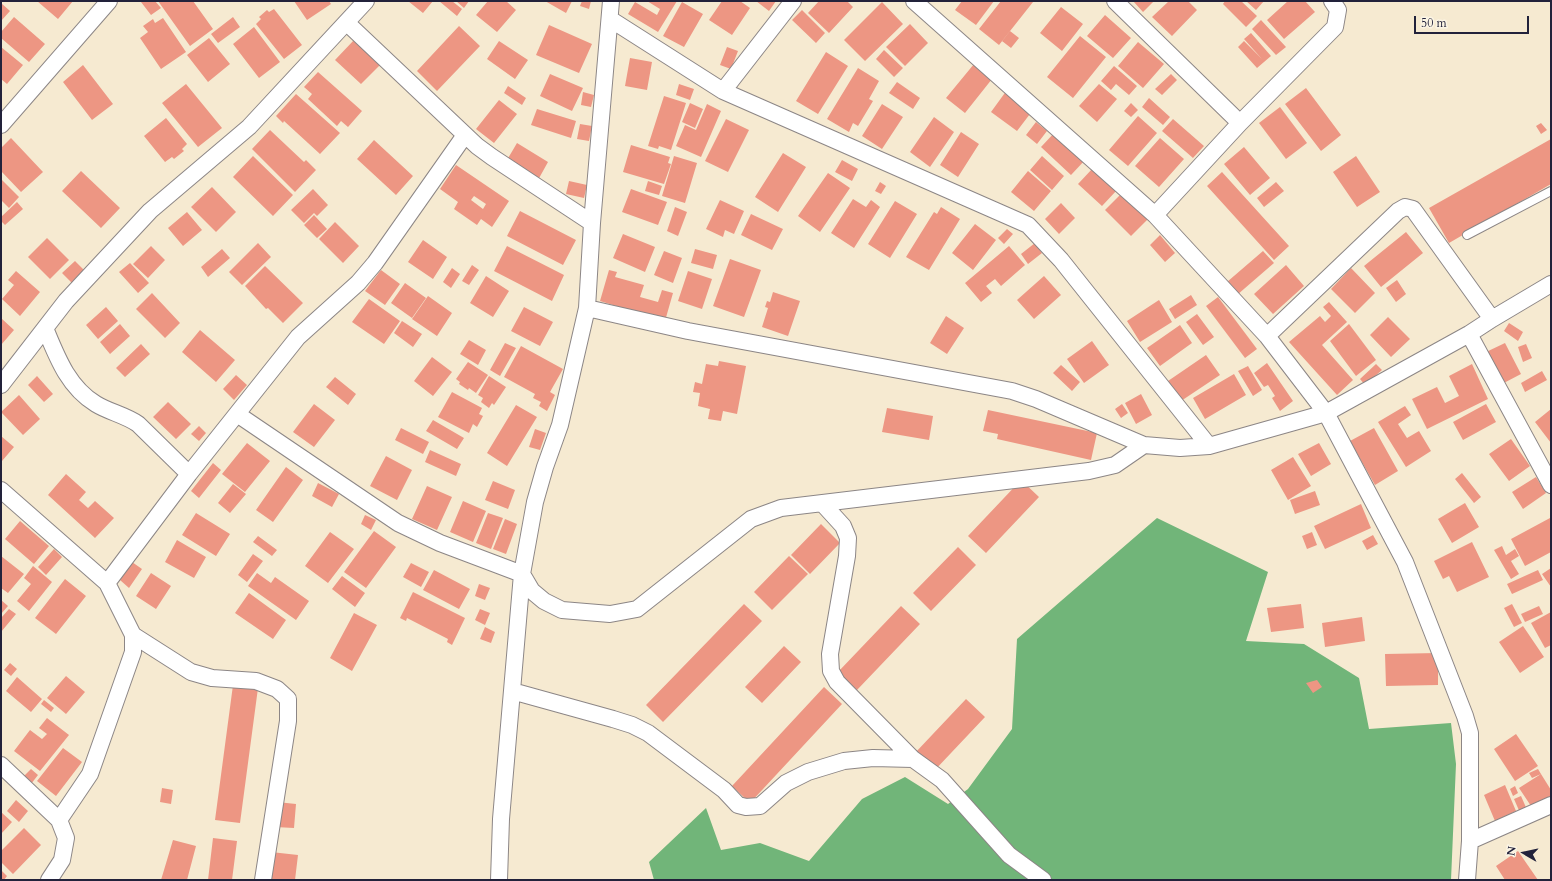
<!DOCTYPE html>
<html>
<head>
<meta charset="utf-8">
<style>
  body { margin:0 }
  #map { position:relative; width:1552px; height:881px; overflow:hidden; background:#f6ead1; font-family:Cardo,serif }
  canvas { display:block }
  .frame { position:absolute; inset:0; border:2px solid #22223b; pointer-events:none }
  .north { position:absolute; left:1504px; top:833px; width:40px; height:40px; -webkit-text-stroke:3px #fcf5e5; paint-order:stroke; rotate:279deg; font-size:11px; font-weight:700; line-height:16px; text-align:center; color:#22223b }
  .north::after { content:''; display:block; margin:auto; width:14px; height:18px; background:#22223b; clip-path:polygon(50% 0,100% 100%,50% 72%,0 100%) }
  .scale { position:absolute; left:1414px; top:16px; width:115px; height:18px; box-sizing:border-box; border:2px solid #22223b; border-top:0; padding-left:5px; font-size:12px; line-height:14px; white-space:nowrap; color:#22223b; -webkit-text-stroke:3px #fcf5e5; paint-order:stroke }
</style>
</head>
<body>
<div id="map">
<canvas width="1552" height="881"></canvas>
<div class="frame"></div>
<div class="north">N</div>
<div class="scale">50 m</div>
</div>
<script>
const c = document.querySelector('canvas').getContext('2d');
c.lineJoin = 'round';
function paint(path, color) {
  c.fillStyle = color;
  c.fill(path, 'evenodd');
}
function trace(path, color, width, dash) {
  c.strokeStyle = color;
  c.lineWidth = width;
  c.lineCap = dash ? 'butt' : 'round';
  c.setLineDash(dash || []);
  c.stroke(path);
}
paint(new Path2D(`
  M1157,518L1268,572L1246,641L1304,644L1359,678L1369,729L1451,723L1456,764L1451,880H654L649,862L706,808L721,850L760,843L809,861L862,799L905,777L948,804L968,789L1012,729L1017,639Z`), '#71b579');
paint(new Path2D(`
  M37,1H73L58,19Z
  M143,1H155L161,8L151,15L141,2Z
  M158,1H193L213,29L190,46Z
  M294,1H329L331,4L307,20Z
  M408,1H433L423,13Z
  M439,1H452L462,9L457,16Z
  M456,1H469L464,8Z
  M488,1H506L516,10L497,32L476,15Z
  M545,1H572L566,13Z
  M582,1H591L589,9L580,6Z
  M647,1H677L658,32L628,14L635,2L657,15L660,9Z
  M722,1H740L750,8L732,35L709,20Z
  M756,1H776L769,11Z
  M819,1H847L853,7L829,33L808,13Z
  M962,1H994L976,25L955,10Z
  M1001,1H1031L1033,2L999,45L979,29Z
  M1133,1H1154L1143,12Z
  M1169,1H1188L1197,10L1172,36L1152,17Z
  M1225,1H1241L1257,16L1246,27L1223,4Z
  M1246,1H1264L1256,10Z
  M1288,1H1305L1315,12L1284,39L1267,20Z
  M682,2L703,14L684,47L663,36Z
  M882,2L903,24L865,61L844,40Z
  M1,3L10,11L1,21Z
  M1061,7L1083,24L1062,51L1040,33Z
  M274,9L302,45L284,59L256,24L261,19L259,17L267,10L269,12Z
  M802,10L825,33L816,43L792,20Z
  M1105,15L1131,38L1113,58L1087,36Z
  M14,17L45,44L29,62L1,38V32Z
  M233,17L240,27L218,43L211,34Z
  M163,18L186,52L161,69L140,38L148,32L143,26L153,19L155,23Z
  M1261,20L1286,47L1276,55L1252,29Z
  M910,24L928,43L905,66L886,47Z
  M549,25L592,44L579,73L536,55Z
  M459,26L480,46L437,91L417,71Z
  M254,27L280,62L259,78L233,44Z
  M1010,31L1019,38L1011,48L1002,41Z
  M1251,33L1271,56L1257,68L1238,47L1244,41L1262,59L1244,39Z
  M1080,36L1106,57L1073,98L1047,77Z
  M209,38L230,64L208,82L187,55Z
  M354,40L380,65L361,84L335,60Z
  M499,41L528,60L515,79L487,59Z
  M1138,42L1164,64L1143,88L1118,66Z
  M1,47L23,65L7,84L1,79Z
  M727,47L738,51L731,69L720,65Z
  M884,50L903,68L894,77L876,59Z
  M826,52L848,66L818,114L796,101Z
  M630,58L652,62L647,90L625,86Z
  M974,64L992,79L965,113L946,98Z
  M83,65L113,104L92,120L63,82Z
  M1114,66L1137,86L1129,95L1116,84L1111,90L1101,81Z
  M858,68L879,81L869,99L873,101L858,126L853,123L849,132L827,119Z
  M318,72L362,111L348,127L341,121L337,126L308,99L312,94L304,87Z
  M550,74L583,88L572,111L540,96Z
  M1171,74L1177,80L1162,95L1155,89Z
  M897,82L920,98L913,109L889,93Z
  M186,84L222,128L198,147L162,103Z
  M679,84L694,89L690,100L676,95Z
  M1099,84L1117,99L1097,122L1079,106Z
  M508,86L526,98L522,105L504,93Z
  M1306,88L1341,135L1321,151L1285,104Z
  M1007,90L1033,110L1017,131L991,112Z
  M583,92L594,95L591,107L581,105Z
  M296,94L340,133L320,154L284,121L283,123L276,116Z
  M664,96L686,103L671,150L659,146L658,149L648,146Z
  M1149,98L1170,117L1163,125L1142,107Z
  M499,100L517,114L494,143L476,129Z
  M690,103L703,109L695,128L682,122Z
  M1131,103L1138,110L1131,117L1124,111Z
  M707,104L721,111L701,157L676,146L685,125L696,130Z
  M882,104L903,117L882,149L862,136Z
  M1280,107L1307,143L1286,159L1259,123Z
  M537,109L576,121L571,138L531,125Z
  M1138,116L1157,133L1128,166L1109,150Z
  M934,117L954,132L930,167L910,152Z
  M166,118L187,144L182,149L184,151L174,159L172,157L165,162L144,136Z
  M726,119L749,130L728,172L705,161Z
  M1173,119L1204,146L1193,158L1162,131Z
  M1036,122L1047,131L1037,144L1026,135Z
  M1541,123L1547,130L1541,134L1536,126Z
  M580,124L592,126L589,141L577,139Z
  M270,130L304,162L306,160L316,170L295,192L252,149Z
  M1056,131L1086,159L1071,175L1041,147Z
  M961,132L979,144L958,177L940,165Z
  M11,138L43,172L21,192L1,171V148Z
  M1160,138L1184,159L1159,187L1135,166Z
  M1551,139V184L1449,243L1429,208Z
  M374,140L413,176L396,195L357,159Z
  M517,143L548,162L538,180L507,160Z
  M631,145L670,157L668,163L671,164L664,184L623,172Z
  M1244,147L1270,178L1250,195L1224,164Z
  M783,153L806,167L778,212L755,197Z
  M253,156L293,195L273,216L233,177Z
  M674,156L697,163L685,203L662,196Z
  M1042,156L1064,176L1052,190L1030,170Z
  M1356,156L1380,192L1357,207L1333,172Z
  M842,160L858,169L852,181L835,172Z
  M456,165L509,201L492,227L481,219L477,225L454,209L458,202L440,189ZM474,196L486,204L483,209L471,200Z
  M1093,168L1117,190L1102,206L1078,184Z
  M81,171L120,208L101,228L62,191Z
  M1028,171L1051,191L1034,211L1011,192Z
  M1222,172L1289,246L1274,260L1207,186Z
  M828,173L850,188L820,232L798,216Z
  M1,179L19,197L9,208L1,200Z
  M569,181L587,185L584,198L566,194Z
  M648,181L662,186L659,195L645,191Z
  M880,182L886,186L881,194L875,191Z
  M1276,182L1284,191L1264,207L1257,198Z
  M212,187L236,212L216,232L191,207Z
  M313,189L328,205L317,216L314,213L304,223L291,210Z
  M631,189L667,202L658,225L622,212Z
  M1122,193L1148,219L1131,236L1105,210Z
  M853,199L866,207L871,200L880,207L854,248L831,233Z
  M720,200L744,211L734,234L725,230L723,237L706,229Z
  M895,201L917,214L890,258L868,244Z
  M17,202L23,209L5,225L1,221V217Z
  M1061,203L1075,218L1059,234L1045,219Z
  M675,207L687,212L678,236L667,231Z
  M941,207L960,219L929,270L906,257L934,212L937,214Z
  M520,211L576,240L563,265L507,236Z
  M187,212L202,230L183,246L168,228Z
  M751,214L783,229L772,250L741,235Z
  M314,215L327,229L317,238L304,225Z
  M335,222L359,246L343,263L319,239Z
  M975,224L996,240L973,270L952,253Z
  M1007,229L1013,234L1004,244L998,238Z
  M1406,232L1423,253L1381,287L1364,266Z
  M623,234L655,247L645,272L613,258Z
  M1160,235L1175,253L1165,262L1150,245Z
  M47,238L69,260L50,279L28,257Z
  M423,240L447,257L433,279L408,262Z
  M258,243L271,257L242,285L229,272Z
  M1035,243L1042,253L1028,264L1021,254Z
  M151,246L165,260L148,278L133,264Z
  M507,246L564,275L552,301L494,271Z
  M1009,246L1025,265L1001,286L995,279L986,286L992,293L981,302L965,283Z
  M222,249L230,258L208,277L201,267Z
  M695,249L717,255L713,269L691,263Z
  M664,251L682,258L673,283L654,275Z
  M1263,251L1274,263L1237,295L1227,282Z
  M730,259L761,270L744,317L713,306Z
  M75,261L85,271L72,283L62,273Z
  M130,263L149,283L138,293L119,272Z
  M472,265L479,270L469,285L462,281Z
  M1286,265L1304,286L1273,314L1254,294Z
  M265,266L303,303L283,323L268,308L266,309L245,286Z
  M452,268L460,274L451,288L443,282Z
  M1351,268L1375,293L1355,313L1331,289Z
  M381,270L400,284L385,305L365,291Z
  M609,270L617,272L615,277L644,285L640,297L658,302L662,290L673,293L665,321L600,301Z
  M16,271L40,292L20,316L2,299L14,285L8,280Z
  M688,271L712,279L702,309L678,301Z
  M486,276L509,291L493,317L470,303Z
  M1044,276L1061,295L1034,319L1017,300Z
  M1397,280L1406,294L1396,302L1386,288Z
  M405,283L426,298L412,318L391,303Z
  M773,292L800,301L788,336L762,327L768,308L765,307L767,301L770,302Z
  M152,293L180,323L165,338L136,309Z
  M1191,295L1197,305L1175,319L1169,309Z
  M428,296L452,313L437,336L412,319Z
  M1218,297L1257,349L1245,358L1206,306Z
  M369,299L400,321L384,344L352,322Z
  M1159,300L1172,322L1140,342L1127,321Z
  M1329,302L1347,322L1322,345L1353,380L1337,395L1289,342L1320,316L1325,322L1331,316L1323,307Z
  M106,307L118,321L98,339L86,325Z
  M524,307L553,322L540,346L511,331Z
  M1197,314L1214,337L1203,345L1186,322Z
  M946,316L964,328L947,354L930,343Z
  M1388,317L1410,339L1391,357L1370,335Z
  M1,318L14,330L1,345Z
  M402,321L422,334L413,347L394,333Z
  M1509,323L1523,332L1518,341L1504,331Z
  M120,324L130,336L110,354L100,342Z
  M1349,324L1376,360L1356,376L1330,341Z
  M1180,325L1192,343L1160,366L1147,348Z
  M200,330L235,360L216,382L182,352Z
  M469,340L486,350L478,365L460,354Z
  M1092,341L1109,365L1084,383L1067,359Z
  M505,343L516,348L500,376L490,370Z
  M1505,343L1521,374L1500,385L1484,353Z
  M141,344L150,354L125,377L116,368Z
  M1526,344L1532,358L1523,362L1518,347Z
  M521,346L563,369L550,392L555,395L547,411L539,406L541,402L533,398L535,394L504,377Z
  M1206,355L1220,375L1181,401L1168,381Z
  M432,357L452,372L433,396L414,381Z
  M719,361L746,366L737,414L723,411L721,421L708,419L710,409L698,406L700,393L693,392L695,382L702,384L706,364L718,366Z
  M468,362L488,375L476,393L469,388L468,390L459,384L460,382L456,379Z
  M1267,363L1293,401L1280,411L1272,398L1275,396L1268,385L1264,387L1254,373Z
  M1376,364L1382,370L1365,385L1360,379Z
  M1472,364L1488,399L1427,429L1412,399L1437,387L1445,403L1459,396L1449,376Z
  M1061,365L1080,382L1072,391L1053,373Z
  M1248,366L1262,390L1253,396L1238,371Z
  M1542,371L1547,380L1525,392L1521,383Z
  M1234,374L1246,395L1205,419L1193,398Z
  M236,375L247,385L234,400L223,389Z
  M37,376L53,394L44,402L28,385Z
  M489,376L506,387L494,405L492,403L489,408L481,402L483,398L478,395Z
  M335,377L356,394L348,405L326,387Z
  M452,392L482,408L479,414L483,416L477,427L473,424L469,433L438,417Z
  M1141,394L1152,415L1136,424L1125,403Z
  M19,395L40,419L23,435L1,412Z
  M168,402L191,424L176,439L153,417Z
  M314,404L335,420L314,447L293,432Z
  M1122,404L1128,413L1121,418L1115,409Z
  M1486,404L1496,422L1463,440L1453,422Z
  M516,405L537,417L507,466L487,453Z
  M1405,406L1411,415L1398,424L1407,438L1419,431L1431,451L1406,467L1378,422Z
  M887,408L933,416L929,440L882,432Z
  M1551,409V443L1535,422Z
  M988,410L1097,433L1091,460L997,439L998,434L983,431Z
  M433,420L464,438L457,449L426,431Z
  M199,426L206,433L199,441L191,434Z
  M401,428L429,442L423,454L395,440Z
  M1374,428L1398,471L1375,485L1350,441Z
  M535,429L546,433L540,450L529,447Z
  M1,436L14,447L2,461L1,460Z
  M1511,439L1530,466L1509,481L1489,454Z
  M247,443L270,461L245,492L222,474Z
  M1319,443L1331,464L1311,476L1298,454Z
  M430,450L461,464L456,476L425,462Z
  M386,456L412,470L397,500L370,486Z
  M1293,457L1311,486L1288,500L1271,470Z
  M213,463L221,470L199,498L191,491Z
  M286,467L303,480L273,522L256,510Z
  M1462,473L1481,497L1474,503L1455,479Z
  M66,474L86,492L79,500L88,508L95,501L114,518L95,538L48,495Z
  M1536,477L1546,493L1523,509L1512,492Z
  M1021,480L1039,497L986,553L968,536Z
  M493,481L515,490L508,509L485,500Z
  M318,483L339,494L332,507L312,496Z
  M233,484L246,494L230,513L218,503Z
  M427,486L452,497L437,530L412,519Z
  M1315,491L1320,505L1295,514L1290,500Z
  M463,501L486,511L473,542L450,532Z
  M1465,503L1479,527L1452,543L1438,519Z
  M1361,504L1371,528L1325,549L1314,526Z
  M196,513L230,534L216,556L182,535Z
  M488,513L503,518L491,549L476,543Z
  M365,515L376,520L371,530L361,524Z
  M1550,518L1551,521V552L1525,566L1511,539Z
  M505,519L517,524L506,554L493,549Z
  M20,521L49,546L34,564L5,539Z
  M821,524L840,543L810,574L791,555Z
  M374,531L396,547L366,588L344,572Z
  M330,532L354,549L328,583L305,566Z
  M1312,532L1317,545L1307,549L1302,536Z
  M1373,535L1378,544L1367,550L1362,541Z
  M258,536L277,550L272,556L253,542Z
  M177,540L206,557L194,578L165,562Z
  M1472,542L1489,577L1457,592L1449,576L1443,579L1434,561Z
  M1502,546L1506,555L1515,549L1519,556L1511,561L1519,574L1511,579L1494,550Z
  M958,547L976,565L931,611L913,593Z
  M54,549L62,557L46,575L38,567Z
  M253,554L263,561L247,582L238,575Z
  M1,556L24,574L8,593L1,588Z
  M789,556L808,574L772,610L754,592Z
  M132,562L142,569L129,588L120,580Z
  M411,563L429,572L421,587L403,577Z
  M33,566L52,582L29,611L17,601L31,584L24,578Z
  M1551,568V587L1542,574Z
  M434,570L470,589L459,609L423,590Z
  M1538,570L1543,580L1512,594L1507,584Z
  M151,573L171,586L156,609L136,596Z
  M257,573L271,583L275,577L309,601L296,620L248,586Z
  M342,576L365,593L355,607L332,589Z
  M65,579L86,596L56,634L35,618Z
  M479,584L490,588L485,600L475,596Z
  M413,592L465,618L452,645L447,642L448,639L407,618L406,621L400,618Z
  M249,593L286,620L273,639L235,613Z
  M1,600L8,606L1,614Z
  M744,604L762,621L663,722L646,705Z
  M1301,604L1304,628L1271,632L1267,608Z
  M1512,604L1522,623L1514,627L1504,608Z
  M901,606L920,624L857,690L838,672Z
  M1539,606L1543,614L1525,622L1521,614Z
  M9,609L16,614L1,632V618Z
  M480,609L490,613L485,625L475,620Z
  M1551,612V645L1545,648L1531,623Z
  M354,613L377,625L352,671L330,658Z
  M1362,617L1365,641L1325,647L1322,623Z
  M1523,626L1544,657L1520,673L1499,642Z
  M485,627L495,632L491,643L480,639Z
  M784,646L801,662L762,703L745,687Z
  M1438,653V685L1386,686L1385,654Z
  M10,663L17,669L11,676L4,670Z
  M66,676L85,692L66,714L47,698Z
  M17,677L42,699L31,712L6,691Z
  M1317,680L1322,687L1313,693L1306,683Z
  M233,685L258,688L240,823L215,820Z
  M824,687L842,704L750,803L732,786Z
  M966,699L985,717L934,771L915,753Z
  M44,700L54,708L51,712L41,704Z
  M47,718L69,735L40,771L14,751L30,730L42,739L47,734L39,728Z
  M1516,734L1538,766L1515,781L1494,749Z
  M63,748L82,762L56,796L37,781Z
  M31,769L38,775L31,784L23,777Z
  M1538,769L1541,774L1532,778L1529,773Z
  M1541,774L1551,790V797L1533,809L1519,788Z
  M1505,785L1516,811L1495,821L1484,795Z
  M1515,786L1518,793L1513,796L1510,789Z
  M162,788L173,790L171,804L160,802Z
  M1521,796L1528,812L1521,815L1514,799Z
  M16,800L28,811L19,822L7,811Z
  M277,802L296,804L294,828L275,827Z
  M1,812L12,822L1,834Z
  M24,828L41,845L13,874L1,862V851Z
  M213,838L237,841L232,880H208Z
  M173,840L196,846L187,880H161Z
  M1518,851L1538,880H1505L1496,866Z
  M271,852L298,855L295,880H267Z
  M1,870L7,876L4,880H1Z`), '#ed9683');
const lane = new Path2D(`
  M1467,235L1551,191`);
const street = new Path2D(`
  M914,1L1155,215L1267,336L1326,413L1405,562L1465,716L1470,733V841L1467,880
  M1115,1L1240,123
  M610,19L723,91L1028,225L1061,260L1209,446
  M347,23L477,146L492,157L592,223
  M723,91L793,1
  M1,125L109,1
  M1155,215L1240,123L1335,27L1338,10L1332,1
  M587,308L688,331L1012,391L1036,399L1144,445L1180,448L1209,446L1326,413L1469,334L1492,319L1551,284
  M45,328C57,357 68,387 96,404C109,412 125,415 138,424L189,474
  M1469,334L1551,485
  M1267,336L1398,211L1405,207L1413,209L1492,319
  M1,385L66,301L150,211L249,127L366,1
  M237,414L398,523L440,543L522,574L532,591L544,601L562,610L610,614L637,609L751,519L781,508L1089,471L1115,465L1144,445
  M1,490L107,583L133,635V652L90,774L59,820L66,838L62,860L49,880
  M822,503L843,526L848,538L847,556L830,654L831,671L837,682L913,759L942,780L1009,855L1043,880
  M107,583L189,474L298,337L358,283L375,263L465,135
  M133,635L191,672L212,678L256,681L277,689L288,699V721L263,880
  M512,691L613,719L632,725L648,733L724,790L738,805L746,807L760,806L786,783L808,772L844,761L873,758L913,759
  M1,765L59,820
  M1470,841L1551,805
  M499,880L501,819L522,574L535,502L545,467L560,425L587,308L592,223L611,1`);
trace(lane, '#8c8686', 10);
trace(street, '#8c8686', 18);
trace(lane, '#fff', 8);
trace(street, '#fff', 16);
</script>
</body>
</html>
